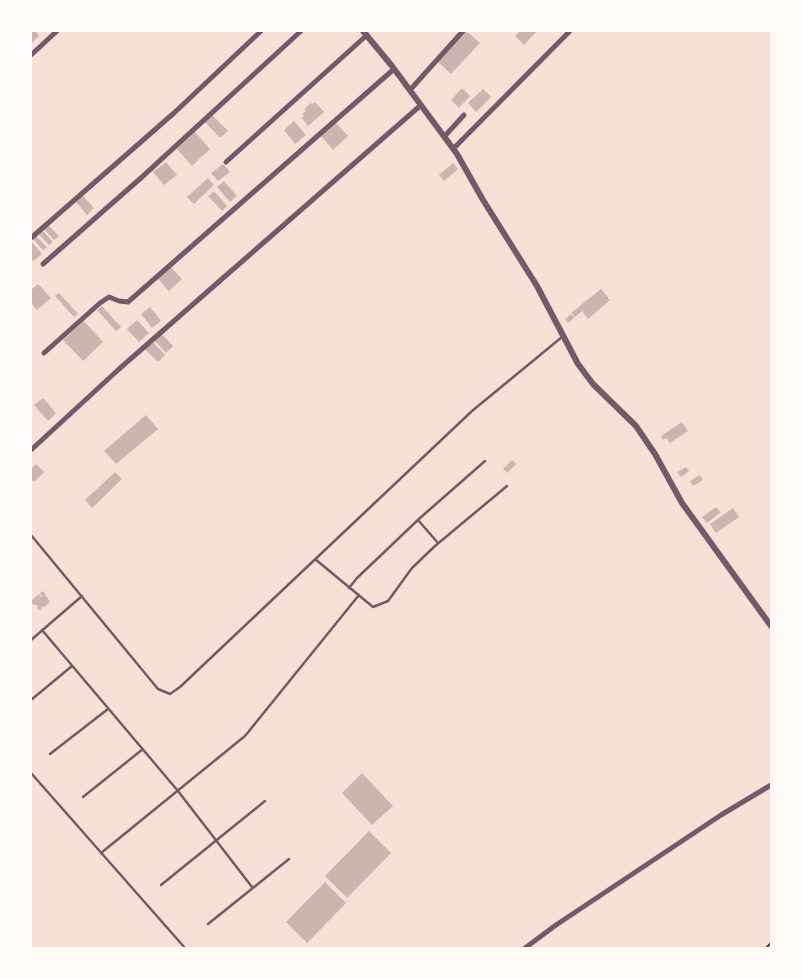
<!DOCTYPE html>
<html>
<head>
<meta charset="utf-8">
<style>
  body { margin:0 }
  #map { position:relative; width:802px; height:979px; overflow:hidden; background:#f7e1d7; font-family:"PT Sans",sans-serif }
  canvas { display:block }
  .frame { position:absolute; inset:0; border:32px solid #fffaf5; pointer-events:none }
</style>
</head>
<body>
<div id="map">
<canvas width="802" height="979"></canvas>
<div class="frame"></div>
</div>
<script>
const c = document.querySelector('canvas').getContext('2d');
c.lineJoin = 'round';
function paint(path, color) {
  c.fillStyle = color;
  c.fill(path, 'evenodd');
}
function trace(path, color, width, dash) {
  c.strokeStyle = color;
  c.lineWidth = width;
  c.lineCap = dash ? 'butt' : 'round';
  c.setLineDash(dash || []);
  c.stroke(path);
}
paint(new Path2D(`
  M31,31H35L39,36L31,44Z
  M466,31L480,43L451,74L438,62Z
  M520,31H537L524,45L515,36Z
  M462,88L470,96L459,108L451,100Z
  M483,89L491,97L476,112L468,103Z
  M315,102L324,112L308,126L302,118L304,116L302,114L306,111L304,109L311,103L312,104Z
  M212,115L228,131L220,138L205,122Z
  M294,121L306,135L295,144L284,130Z
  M336,123L348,136L333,150L321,136Z
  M195,132L210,149L192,166L177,149Z
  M166,162L177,175L164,185L153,172Z
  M453,163L458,169L444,181L439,175Z
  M223,164L230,172L218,181L211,173Z
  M208,178L214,185L194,204L187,197Z
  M224,181L237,196L230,202L217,187Z
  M214,191L227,206L222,211L208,196Z
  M83,196L94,208L87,215L76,202Z
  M48,225L59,236L54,240L44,229Z
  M41,229L53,242L49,245L38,233Z
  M36,236L47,247L43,250L33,239Z
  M31,241L42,254L33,261L31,258Z
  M171,267L182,279L169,291L158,279Z
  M38,284L51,298L37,310L31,303V290Z
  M601,289L610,300L588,319L582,311L575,317L571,313Z
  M59,293L78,314L74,317L55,296Z
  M102,306L121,327L116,331L97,310Z
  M150,307L161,321L152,328L141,314Z
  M571,314L574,318L568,323L565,319Z
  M137,320L149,333L139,342L127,329Z
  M84,321L103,342L83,361L63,340Z
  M161,333L173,346L166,353L154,340Z
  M153,342L165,355L158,362L145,349Z
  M43,398L56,413L48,421L34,405Z
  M146,415L158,429L116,464L104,451Z
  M682,422L688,431L670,443L666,438L663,440L661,436Z
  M512,460L516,464L507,473L503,469Z
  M36,464L44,472L34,482L31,479V469Z
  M686,467L689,471L681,477L677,472Z
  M115,472L122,479L92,508L85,500Z
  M700,475L703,480L693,486L690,481Z
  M716,507L721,512L707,523L702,517Z
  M733,508L739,517L716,533L710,524Z
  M43,591L50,602L44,607L42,606L41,610H38L37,605L35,604L33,605L31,601L39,594L41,597L42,596L40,593Z
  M362,773L393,806L372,825L342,793Z
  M369,831L391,853L347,898L325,876Z
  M325,882L346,903L307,943L286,922Z`), '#ccb4b1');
trace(new Path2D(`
  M766,948L771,943`), '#4a2c40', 2);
trace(new Path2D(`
  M418,520L438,543
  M31,535L158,689L170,694L180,687L472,411L562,337
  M315,559L373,607L388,601L412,568L435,546L507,486
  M349,588L357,578L420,518L485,461
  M42,630L178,791L252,887
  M31,640L82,596
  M31,700L72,666
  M50,754L108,709
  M31,773L185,948
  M83,797L143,749
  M101,853L245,736L359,595
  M161,885L265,801
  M208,924L289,859`), '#755966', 2.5);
trace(new Path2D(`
  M31,55L57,31
  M410,90L463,31
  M444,137L464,115
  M453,149L570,31
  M226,162L367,35
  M31,238L174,113L261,31
  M43,264L142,177L301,31
  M44,353L100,303L109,297L119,301L128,302L394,69
  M31,450L119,369L421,105
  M525,948L556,925L721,815L771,785`), '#755966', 5);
trace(new Path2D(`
  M363,31L392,66L457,154L483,200L537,286L578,364L593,384L636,426L655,454L682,503L771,626`), '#755966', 6);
</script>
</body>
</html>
